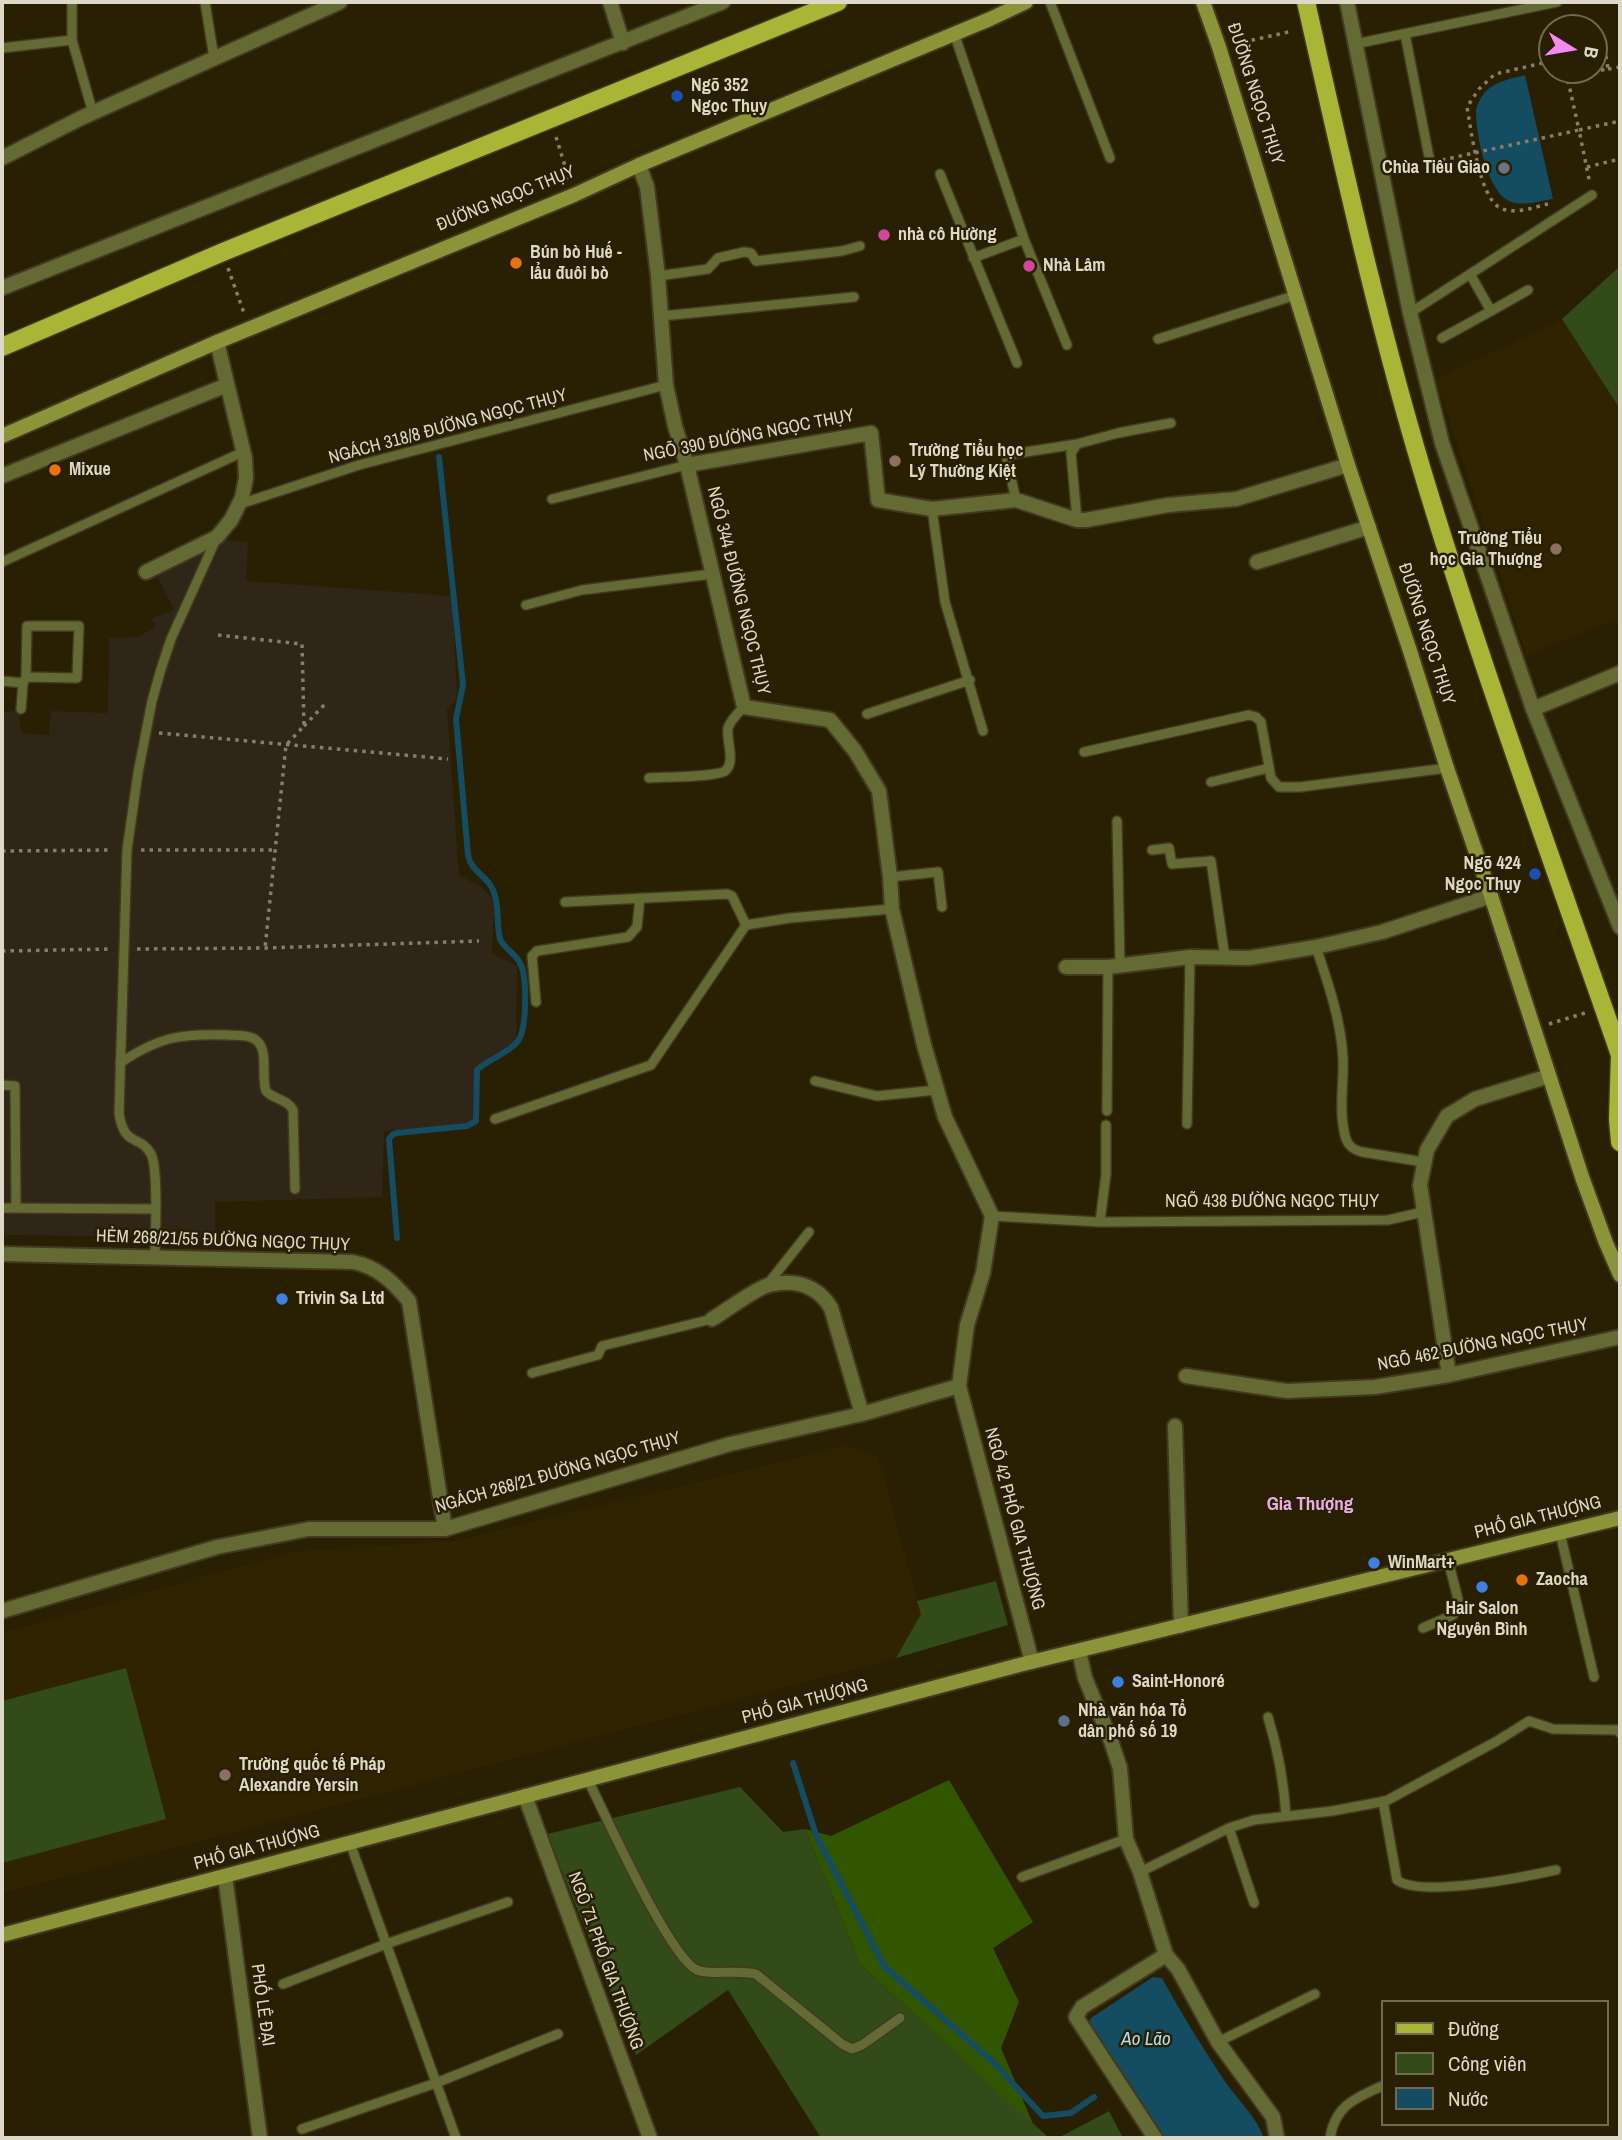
<!DOCTYPE html>
<html>
<head>
<meta charset="utf-8">
<style>
  body { margin:0 }
  #map { position:relative; width:1622px; height:2140px; overflow:hidden; background:#291f03; font-family:"Archivo Narrow",sans-serif }
  canvas { display:block }
  .frame { position:absolute; inset:0; border:4px solid #ded8c7; pointer-events:none }
  .legend { position:absolute; left:1381px; top:2000px; width:228px; height:126px; box-sizing:border-box; background:#291f03; border:2px solid #716951; margin:0; padding:9px 12px; list-style:none; font-size:21px; color:#ded8c7 }
  .legend li { display:flex; align-items:center; gap:14px; height:35px }
  .legend b { width:35px; border:2px solid #716951 }
  .north { position:absolute; left:1538px; top:14px; width:70px; height:70px; box-sizing:border-box; background:#291f03; border:2px solid #716951; border-radius:50%; rotate:101deg; font-size:19px; font-weight:700; line-height:28px; text-align:center; color:#ded8c7 }
  .north::after { content:''; display:block; margin:auto; width:24px; height:32px; background:#f28af2; clip-path:polygon(50% 0,100% 100%,50% 72%,0 100%) }
</style>
</head>
<body>
<div id="map">
<canvas width="1622" height="2140"></canvas>
<div class="frame"></div>
<ul class="legend">
<li><b style="height:9px;background:#a9b537"></b>Đường</li>
<li><b style="height:19px;background:#324b18"></b>Công viên</li>
<li><b style="height:19px;background:#144c62"></b>Nước</li>
</ul>
<div class="north">B</div>
</div>
<script>
const c = document.querySelector('canvas').getContext('2d');
c.lineJoin = 'round';
function paint(path, color) {
  c.fillStyle = color;
  c.fill(path, 'evenodd');
}
function trace(path, color, width, dash) {
  c.strokeStyle = color;
  c.lineWidth = width;
  c.lineCap = dash ? 'butt' : 'round';
  c.setLineDash(dash || []);
  c.stroke(path);
}
function drawText(font, color, halo, rows, align = 'center') {
  c.font = font + ' "Archivo Narrow",sans-serif';
  c.lineWidth = 5;
  c.setLineDash([]);
  c.textBaseline = 'middle';
  c.strokeStyle = halo;
  c.fillStyle = color;
  for (const [text, x, y, turn = 0] of rows) {
    c.save();
    c.translate(x, y);
    c.rotate((+turn || 0) * Math.PI / 180);
    c.textAlign = isNaN(turn) ? turn : align;
    if (halo) c.strokeText(text, 0, 0);
    c.fillText(text, 0, 0);
    c.restore();
  }
}
paint(new Path2D(`
  M221,539L248,542L246,581L452,596L457,699L447,709L459,875L481,887L491,897L494,908L492,953L517,966L516,1045L477,1071V1124L384,1131L382,1197L215,1202V1237L2,1235V713L19,710L21,733L49,735L51,711L108,713L109,638L137,637L155,628L152,618L174,610L154,570Z`), '#302617');
paint(new Path2D(`
  M1562,319L1620,409V617L1527,656L1436,379Z
  M847,1446L878,1457L921,1614L896,1658L2,1893V1633L293,1552L455,1541Z`), '#302400');
paint(new Path2D(`
  M1620,266V409L1562,319Z
  M996,1581L1008,1625L896,1658L921,1614L917,1601Z
  M126,1668L166,1819L2,1863V1701Z
  M740,1787L783,1832L805,1829L860,1964L1049,2138H821L728,1990L636,2055L547,1834Z
  M1109,2111L1123,2138H1058Z`), '#324b18');
paint(new Path2D(`
  M949,1780L1033,1922L993,1948L1019,2002L1001,2048L1033,2124L860,1964L805,1829L831,1836Z`), '#325500');
paint(new Path2D(`
  M1525,75L1553,199C1540,201 1521,207 1509,201C1487,191 1476,135 1476,112C1476,106 1481,97 1485,92C1496,81 1510,79 1525,75Z
  M1153,1977L1162,1978C1181,2013 1202,2047 1224,2080C1237,2099 1256,2116 1264,2138H1159L1086,2028L1091,2018Z`), '#144c62');
trace(new Path2D(`
  M397,1238L389,1139L392,1135L397,1133L467,1126L476,1121L477,1070C488,1059 508,1054 518,1041C527,1029 527,979 521,965C516,953 505,950 500,939C496,923 500,905 493,890C487,875 471,872 468,855L456,719L463,685L439,457
  M793,1763L816,1835L884,1966L993,2062L1043,2116L1071,2113L1094,2097`), '#144c62', 6);
const lane = new Path2D(`
  M72,2V40L93,113
  M205,2L214,58
  M1050,2L1110,158
  M954,33L1024,239L1067,345
  M1405,34L1430,162
  M1355,44L1557,2
  M2,48L72,40
  M940,174L1017,363
  M973,258L1024,239
  M658,276L708,269L718,258L744,252L751,253L756,261L842,251L860,246
  M1491,311L1528,290
  M1410,313L1592,195
  M662,316L854,297
  M1442,338L1491,311L1470,274
  M1158,339L1296,295
  M552,499L687,465
  M1016,500L1007,460L1013,454L1077,444
  M240,504L359,465L666,385
  M932,509L945,602L983,731
  M1077,520L1071,453L1077,444L1118,433L1171,423
  M2,562L243,452
  M526,605L582,590L712,574
  M2,681L23,683
  M21,709L23,683L26,677L27,626H79L77,678L26,677
  M867,714L970,680
  M1084,752L1249,715L1256,717L1261,722L1271,778L1279,787H1300L1447,768
  M649,778C663,777 716,777 725,771C736,763 726,740 728,728C731,719 738,713 744,707
  M1211,782L1269,768
  M1117,821L1120,966
  M1152,850L1169,848L1172,864L1211,861L1225,958
  M890,877L938,872L942,907
  M565,902L727,894L732,896L746,925
  M1316,947C1328,983 1341,1020 1343,1058C1344,1085 1338,1113 1346,1139C1349,1147 1354,1150 1362,1152L1424,1162
  M536,1002L532,956L537,951L628,937L637,927L640,898
  M120,1063C159,1037 181,1033 228,1035C238,1036 252,1034 259,1043C268,1055 261,1077 266,1091C274,1100 288,1099 293,1110L295,1189
  M815,1081L877,1096L937,1090
  M2,1085L15,1086L16,1208
  M1107,1111L1108,967
  M495,1119L651,1065L746,925L790,918L892,909
  M1187,1124L1190,957
  M2,1208L155,1209
  M992,1216L1100,1222L1388,1220L1423,1212
  M1100,1222L1106,1174V1125
  M155,1258C155,1236 159,1170 151,1154C140,1134 124,1148 119,1113L127,850L138,773L152,701L161,669L171,639L217,537
  M767,1285L809,1232
  M532,1373L598,1355L602,1346L712,1319
  M1560,1533L1594,1677
  M1423,1628L1453,1615L1460,1607L1448,1560
  M1268,1717C1278,1750 1284,1781 1286,1816
  M588,1780C605,1814 669,1957 697,1970C712,1976 737,1969 756,1974L842,2044L852,2049L862,2045L900,2018
  M1383,1801L1397,1880C1421,1898 1524,1877 1556,1870
  M1229,1828L1254,1903
  M350,1843L456,2138
  M1140,1872L1229,1828L1254,1820L1332,1811L1386,1801L1497,1741L1529,1721L1553,1729L1617,1730L1620,1733
  M1022,1877L1126,1839
  M283,1984L386,1944L508,1902
  M1218,2042L1315,1994
  M302,2129L436,2083L558,2034
  M1330,2138C1335,2106 1355,2098 1382,2086`);
const street = new Path2D(`
  M610,2L623,43
  M1347,2L1410,313L1442,443L1533,709L1620,927
  M2,158L81,118L340,2
  M639,165L647,187L658,276L666,385L675,426L687,465L744,707L830,720L855,751L879,791L890,877L892,909L924,1045L945,1117L992,1216L983,1273L967,1325L959,1386L1032,1662
  M2,288L723,2
  M687,465L871,433L878,500L932,509L1016,500L1077,520H1086L1168,505L1236,499L1348,465
  M2,476L227,385
  M1257,562L1369,527
  M146,572L217,537L231,520L242,498L246,478L245,458L217,342
  M1533,709L1620,673
  M1066,967H1108L1190,957L1249,958L1316,947L1382,932L1491,896
  M2,1254L353,1262C378,1267 393,1282 409,1301L445,1529
  M712,1319C726,1311 756,1288 769,1285C795,1279 817,1285 831,1308L862,1414
  M1449,1375L1420,1185L1427,1150L1447,1116L1475,1099L1549,1076
  M1186,1376L1287,1391L1375,1387L1449,1375L1620,1337
  M1175,1426L1181,1626
  M2,1611L217,1547L309,1529H445L730,1444L862,1414L959,1386
  M1079,1651L1085,1678L1111,1741L1120,1768L1126,1839L1140,1872L1166,1955L1178,1969L1218,2042L1273,2117L1277,2138
  M525,1796L650,2138
  M225,1876L260,2138
  M1155,2138L1076,2017L1082,2007L1166,1955`);
const secondary = new Path2D(`
  M1203,2L1219,47L1348,465L1410,651L1447,768L1491,896L1582,1177L1606,1243L1620,1275
  M2,436L217,342L574,195L639,165L990,19L1026,2
  M2,1935L1023,1664L1620,1518`);
const primary = new Path2D(`
  M1306,2C1343,165 1379,330 1428,490C1486,680 1555,868 1620,1055
  M2,347L223,252L838,2
  M1620,1054L1618,1119L1620,1142`);
trace(lane, '#42391e', 12);
trace(street, '#42391e', 18);
trace(secondary, '#42391e', 18);
trace(primary, '#42391e', 21);
trace(new Path2D(`
  M1235,44L1293,31
  M1594,52L1605,50L1608,69L1567,76L1579,130L1620,121
  M1608,69L1620,67
  M556,137L569,179
  M1442,160L1579,130L1590,184
  M1587,167L1620,159
  M1397,169L1417,165
  M1548,204C1534,207 1515,215 1500,208C1479,197 1471,129 1467,107L1479,89L1495,74L1552,61
  M228,268L244,313
  M218,635L302,644L304,726L286,745L265,948
  M304,726L327,702
  M159,733L448,759
  M141,850H275
  M2,851L112,850
  M137,949L265,948L479,941
  M2,951L112,949
  M1549,1024L1585,1013`), '#867e68', 3.5, [3.5, 5]);
trace(lane, '#646a34', 9);
trace(street, '#646a34', 14);
trace(secondary, '#8b9438', 14);
trace(primary, '#a9b537', 18);
for (const [x, y, r, color] of [
  [677,96,7,"#1a4fb4"],
  [1504,168,7,"#6b7280"],
  [884,235,7,"#d1479c"],
  [516,263,7,"#e8710a"],
  [1029,266,7,"#d1479c"],
  [895,461,7,"#8d6e63"],
  [55,470,7,"#e8710a"],
  [1556,549,7,"#8d6e63"],
  [1535,874,7,"#1a4fb4"],
  [282,1299,7,"#3f7fe0"],
  [1374,1563,7,"#3f7fe0"],
  [1522,1580,7,"#e8710a"],
  [1482,1587,7,"#3f7fe0"],
  [1118,1682,7,"#3f7fe0"],
  [1064,1721,7,"#5c6f8a"],
  [225,1775,7,"#8d6e63"]
]) {
  const dot = new Path2D();
  dot.arc(x, y, r, 0, 2 * Math.PI);
  c.fillStyle = color;
  c.fill(dot);
  trace(dot, '#291f03', 2.5);
}
drawText('bold 18px', '#ded8c7', '#291f03', [
  ["Ngõ 352",691,86],
  ["Ngọc Thụy",691,107],
  ["Chùa Tiêu Giao",1490,168,"right"],
  ["nhà cô Hường",898,235],
  ["Bún bò Huế -",530,253],
  ["lẩu đuôi bò",530,274],
  ["Nhà Lâm",1043,266],
  ["Trường Tiểu học",909,451],
  ["Lý Thường Kiệt",909,472],
  ["Mixue",69,470],
  ["Trường Tiểu",1542,539,"right"],
  ["học Gia Thượng",1542,560,"right"],
  ["Ngõ 424",1521,864,"right"],
  ["Ngọc Thụy",1521,885,"right"],
  ["Trivin Sa Ltd",296,1299],
  ["WinMart+",1388,1563],
  ["Zaocha",1536,1580],
  ["Hair Salon",1482,1609,"center"],
  ["Nguyên Bình",1482,1630,"center"],
  ["Saint-Honoré",1132,1682],
  ["Nhà văn hóa Tổ",1078,1711],
  ["dân phố số 19",1078,1732],
  ["Trường quốc tế Pháp",239,1765],
  ["Alexandre Yersin",239,1786]
], 'left');
drawText('18px', '#ded8c7', '#291f03', [
  ["ĐƯỜNG NGỌC THỤY",1255,94,72],
  ["ĐƯỜNG NGỌC THỤY",506,199,-22],
  ["NGÁCH 318/8 ĐƯỜNG NGỌC THỤY",448,427,-15],
  ["NGÕ 390 ĐƯỜNG NGỌC THỤY",749,436,-11],
  ["NGÕ 344 ĐƯỜNG NGỌC THỤY",738,591,76],
  ["ĐƯỜNG NGỌC THỤY",1426,634,72],
  ["NGÕ 438 ĐƯỜNG NGỌC THỤY",1272,1202],
  ["HẺM 268/21/55 ĐƯỜNG NGỌC THỤY",223,1241,2],
  ["NGÕ 462 ĐƯỜNG NGỌC THỤY",1483,1345,-11],
  ["NGÁCH 268/21 ĐƯỜNG NGỌC THỤY",558,1473,-16],
  ["PHỐ GIA THƯỢNG",1538,1518,-14],
  ["NGÕ 42 PHỐ GIA THƯỢNG",1014,1519,75],
  ["PHỐ GIA THƯỢNG",805,1702,-15],
  ["PHỐ GIA THƯỢNG",257,1848,-15],
  ["NGÕ 71 PHỐ GIA THƯỢNG",605,1961,70],
  ["PHỐ LÊ ĐẠI",262,2005,82]
]);
drawText('bold 19px', '#e7aee6', '#291f03', [
  ["Gia Thượng",1310,1505]
]);
drawText('italic 19px', '#aedcf1', '#291f03', [
  ["Ao Lão",1146,2040]
]);
</script>
</body>
</html>
